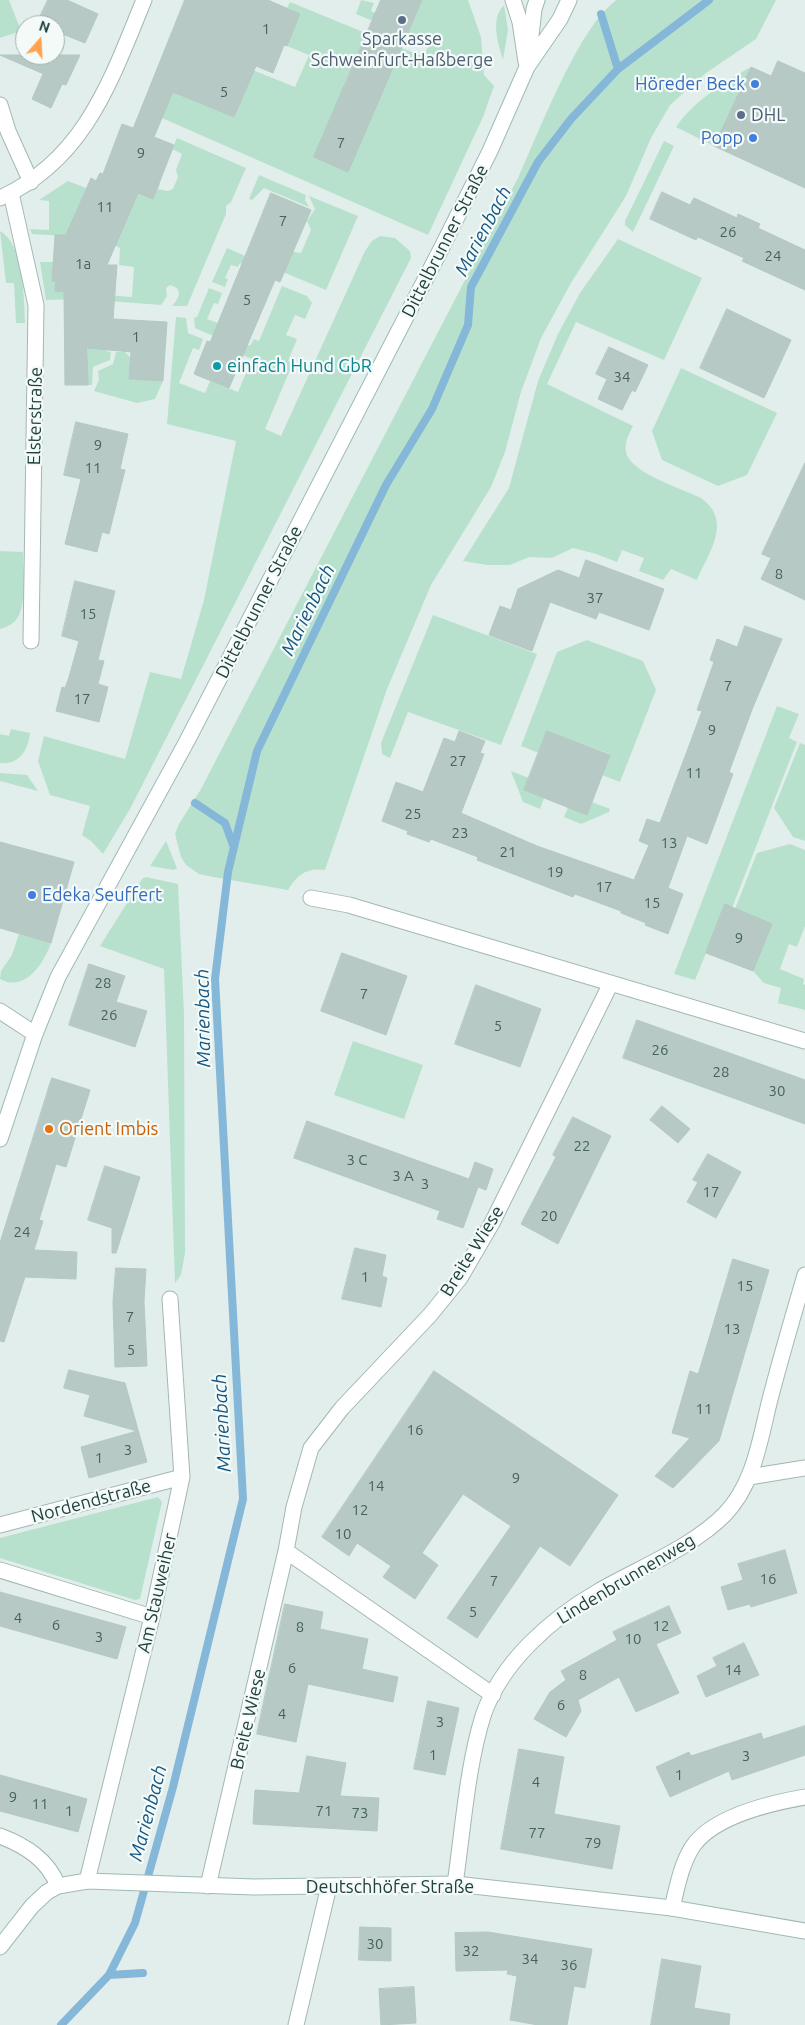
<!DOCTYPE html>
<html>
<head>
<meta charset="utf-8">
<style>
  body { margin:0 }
  #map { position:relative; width:805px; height:2025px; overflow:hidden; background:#e2eeeb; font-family:Ubuntu,sans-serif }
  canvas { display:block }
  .north { position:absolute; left:15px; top:15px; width:50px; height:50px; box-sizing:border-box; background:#f3faf8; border:1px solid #9fb0ae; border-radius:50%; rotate:19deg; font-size:14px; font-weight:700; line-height:20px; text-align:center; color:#20403f }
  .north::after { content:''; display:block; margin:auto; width:18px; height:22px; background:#ffa34e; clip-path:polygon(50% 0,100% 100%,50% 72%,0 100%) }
</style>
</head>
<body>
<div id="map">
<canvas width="805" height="2025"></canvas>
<div class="north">N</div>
</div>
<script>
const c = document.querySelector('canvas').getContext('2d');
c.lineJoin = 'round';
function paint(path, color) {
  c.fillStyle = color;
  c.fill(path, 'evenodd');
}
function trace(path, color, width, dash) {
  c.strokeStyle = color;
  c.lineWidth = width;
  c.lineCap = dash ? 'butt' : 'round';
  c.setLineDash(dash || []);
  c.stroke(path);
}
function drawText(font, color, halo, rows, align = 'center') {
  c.font = font + ' Ubuntu,sans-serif';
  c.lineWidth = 4.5;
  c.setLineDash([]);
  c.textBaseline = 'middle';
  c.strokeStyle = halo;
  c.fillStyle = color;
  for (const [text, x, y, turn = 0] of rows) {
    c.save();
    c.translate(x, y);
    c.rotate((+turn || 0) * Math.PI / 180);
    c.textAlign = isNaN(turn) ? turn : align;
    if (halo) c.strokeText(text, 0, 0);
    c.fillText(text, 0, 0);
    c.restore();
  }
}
paint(new Path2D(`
  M0,0H9L21,31L0,38Z
  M361,0L374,3L371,11L410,28L422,0H468L481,37L484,75L494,86L483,117L428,235L162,118L187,58L198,48L295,87L309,55L287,46L300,14L287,8L290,2L424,57L429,44L356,14ZM362,43H363L378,100L344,85ZM249,82L234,117L199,102Z
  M617,0H776L756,39L706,73L670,105L651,138L626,196L571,283L541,338L521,392L505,452L491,487L431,585L387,689L325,870C308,867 296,875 288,890L208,876L199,874L186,865L181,857L175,834L179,824L201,789L519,176C538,134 581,22 617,0Z
  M504,5L508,30L503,60C498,43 490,19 504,5Z
  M751,67L714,146L676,127C694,101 724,82 751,67Z
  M177,138L246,168L231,202L226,206V214L187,306H172C176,301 182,295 177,288L170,285L166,288L167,296L161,305L82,299L46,300L40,262H53L52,280L56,281V291L132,297L134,267L119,265L120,248L97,238L32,234L30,229L49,230V201L39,200L68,181L86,188L74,217L130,195L152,181L160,184L158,189L168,191L173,189L178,177L176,170L182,154L172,149Z
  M664,141L674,146L633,232L625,225V221Z
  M259,175L306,195L305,200L309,207L264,188L252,200L249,199Z
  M309,196L358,216L326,290L266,265L263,272L240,263L238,267L231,265L225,278L228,279L225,287L212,282L227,248L266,265L288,251L301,253L311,230L307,221L315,209Z
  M0,231C24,244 24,298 25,323H16L14,283H6Z
  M380,236L395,238L410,251L411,258L130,809L103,854L91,841L82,835L90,806L50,795L38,761L44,736L125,759L150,672L181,679L204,600L236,441L167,424L176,317L186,318L188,333L203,339L199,350L193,348L179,383L205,393L210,381L238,392L252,359L232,351L234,345L195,328L194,318L197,317L209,288L222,293L218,304L214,303L207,319L221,324L250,346L254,339L259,341L282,286L307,296L312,303L305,319L295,315L286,335L297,339L288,361L293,363L265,429L281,436L365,251L372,241Z
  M618,239L702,278L664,360L576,322L547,384L633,426C629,434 624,442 626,452C630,473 683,489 701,498C733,521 709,552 697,580L671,569L663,580L639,571L644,558L622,550L617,562L596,554L573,548L552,558L529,557L510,565H487L463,561L509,488L538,381L558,334L580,293Z
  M108,319L106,351L111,352L110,360L93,367L92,385H88V342Z
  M116,352H125L131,358L129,379L163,381L155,399L137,403L94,391L99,380L98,371L113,364Z
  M681,368L777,413L747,475L718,486L662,460L652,431Z
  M0,551L23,552C23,569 28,611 14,622C11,625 4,628 0,629Z
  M433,615L537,654L501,745L408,712L390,758L382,754L381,743Z
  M587,640L643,661L656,690L620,782L602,775L610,754L547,731L539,753L521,746L557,652Z
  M777,706L799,714L789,738L797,742L732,908L706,953L695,980L674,974Z
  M11,729L30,733C28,751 19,765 0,763V734L9,736Z
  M800,743L805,745V841L793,837L774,808Z
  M511,771L529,778L524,790L544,798L540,809L523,802Z
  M0,773L27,775L38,791L0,781Z
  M592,802L610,809L609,812L581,824L564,817L568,807L587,815Z
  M166,841L177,868L174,870L150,866Z
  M790,844L805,850V926L797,947L789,944L780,969L804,979L803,984L805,985V1010L778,1003L781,988L764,983L753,971L771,924L735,909L757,853Z
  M146,877L178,884L184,1014L185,1253L181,1275L175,1283L164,969L100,946L142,879Z
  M19,934L51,943C44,963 25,993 0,979L1,971L12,955Z
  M353,1041L423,1065L404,1119L334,1095Z
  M158,1497L162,1502L140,1599L135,1600L0,1558V1538Z`), '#b8e1cd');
trace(new Path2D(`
  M618,69L709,0
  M195,803L225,823L233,845
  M109,1975L143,1973
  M61,2025L109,1975L135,1923L173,1787L243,1499L215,979L228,872L257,751L386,485L432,409L468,325L471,287L538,162L571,119L618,69L601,14`), '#84b7d8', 8);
const building = new Path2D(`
  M48,0H67L98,14L85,43L55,31V25L37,23Z
  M185,0H268L300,14L287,46L284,45L273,73L256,66L234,117L173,92L154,137L174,145L153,199L138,193L107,265H117L113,319L167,322L163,381L129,379L131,352L87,348L88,385H65L64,292L55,291L56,281H52L55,235H66L91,178L96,181L100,173L103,174L122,124L133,128Z
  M381,0H422L348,172L314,157Z
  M0,55H80L66,85L62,84L51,108L32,99L43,74Z
  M778,61L805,73V188L714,146L751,67L771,76Z
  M662,192L690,205L694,198L737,218L738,214L760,224L758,228L805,250V290L742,261L744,258L698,237L696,240L650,219Z
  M271,193L311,210L280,282L275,280L229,388L194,374L207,341L210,342Z
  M727,309L791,340L764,398L700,368Z
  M609,347L648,365L635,392L632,390L622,410L598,399L607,379L596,374Z
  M76,422L128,434L120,469L125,470L109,534L102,532L97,552L65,544L81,479L64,475Z
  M805,463V600L761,579L771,558L762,554Z
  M586,560L664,589L649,630L599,612L596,619L550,602L532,651L489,635L500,606L511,610L518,589L558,570L579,578Z
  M75,581L115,591L98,660L104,661L98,684L108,687L99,722L56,711L62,687L65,688L69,677L79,641L62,636Z
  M745,626L782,639L753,707L729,772L733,774L707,844L687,836L668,888L683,894L668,934L645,925L646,923L621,913V911L575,894L573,897L477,860L478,857L431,839L429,842L407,834L408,831L382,821L396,782L423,792L444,738L455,742L459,731L485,741L480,753L484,754L461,813L537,846L634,880L649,845L639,841L647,819L660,823L702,711L697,710L714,662L710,660L717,639L737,647Z
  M547,731L610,755L587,815L524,790Z
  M0,842L74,862L51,943L0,928Z
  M725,904L772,924L753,971L706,953Z
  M342,953L407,976L386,1035L321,1011Z
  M89,964L125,976L116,1002L147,1011L135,1047L69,1025Z
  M476,985L541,1009L520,1067L455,1044Z
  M637,1020L805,1080V1124L623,1058Z
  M52,1078L90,1090L66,1167L56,1164L39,1220L43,1221L34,1250L77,1252L76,1279L25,1277L4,1342L0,1341V1243Z
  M662,1106L690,1129L678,1143L650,1120Z
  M573,1117L611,1136L558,1244L521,1224L556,1157L553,1155Z
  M307,1121L469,1179L475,1162L493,1169L486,1190L478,1187L463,1228L437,1219L440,1211L294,1158Z
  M708,1154L741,1172L716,1218L687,1202L698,1182L693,1180Z
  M105,1166L140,1177L116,1253H112V1228L88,1220Z
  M355,1248L386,1255L382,1276L387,1278L381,1307L342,1299Z
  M733,1259L769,1270L719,1441L673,1488L655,1476L690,1438L672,1433L690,1371L698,1374Z
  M116,1268L146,1269L144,1301L147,1366L115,1367L113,1302Z
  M69,1370L125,1383L147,1462L89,1478L81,1447L137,1431L84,1416L90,1395L64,1388Z
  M434,1371L618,1495L570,1566L540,1546L477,1638L447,1618L511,1526L463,1494L422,1553L438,1565L415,1599L383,1577L391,1566L357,1543L349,1556L322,1537Z
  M785,1550L797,1593L751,1607L750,1604L728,1610L721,1587L743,1580L738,1564Z
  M0,1592L126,1627L117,1659L0,1626Z
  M285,1604L323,1612L320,1629L368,1639L362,1669L398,1677L393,1702L308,1684L296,1742L257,1734Z
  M669,1606L681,1633L656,1644L679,1693L636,1712L619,1677L578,1700L581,1711L566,1737L534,1719L550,1692L566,1680L561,1671L617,1640L613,1632Z
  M744,1643L759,1675L706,1697L697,1676L717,1666L713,1658Z
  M428,1701L459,1708L445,1775L414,1769Z
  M805,1726V1755L732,1780L729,1771L670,1797L656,1767L689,1752L691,1756L761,1733L763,1739Z
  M519,1749L564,1757L554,1814L620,1826L612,1869L501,1849Z
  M307,1756L346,1763L340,1796L379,1798L377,1831L253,1824L255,1790L299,1793Z
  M0,1775L87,1799L78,1832L0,1811Z
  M360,1927L391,1928V1961L359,1960Z
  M488,1932L592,1949L585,1988L574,1986L567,2025H538L510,2020L517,1976L507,1974L508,1970L456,1971L455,1933Z
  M662,1959L701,1966L694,2008L730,2014L729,2025H651Z
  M414,1987L416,2023L381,2025L379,1989Z`);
paint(building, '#b7c9c5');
trace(building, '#b3c8c4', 1);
const street = new Path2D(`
  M513,0L520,22L526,62
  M0,105L8,131L31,182
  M11,193L36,305L31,641
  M0,198C85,160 111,80 144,0
  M311,898L349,905L805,1041
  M0,1011L35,1034
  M749,1477L805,1468
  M0,1525L182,1477
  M286,1551L493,1695
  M0,1570L152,1617
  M0,1836C26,1846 48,1860 58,1886
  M87,1881L152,1617L182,1477L170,1299
  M455,1884C463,1830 467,1767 483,1716C501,1662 552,1618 599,1591C639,1568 693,1547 725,1514C757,1481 761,1430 773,1388C783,1350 794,1313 805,1275
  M208,1886L286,1551L294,1507L311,1448L342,1408L430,1315L460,1278L492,1223L611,983
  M672,1908C677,1888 681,1864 693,1846C714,1816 771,1803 805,1797
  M296,2025L329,1886`);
const secondary = new Path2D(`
  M528,63L534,9L537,0
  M0,1139L35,1034L58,977L187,741L442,247L490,151L527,67L560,19L569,0
  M0,1947L32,1906L47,1892L58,1886L87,1881L254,1887L455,1884L672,1908L805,1931`);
trace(street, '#a4b6b4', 17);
trace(secondary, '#9fbab7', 17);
trace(street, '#fff', 15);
trace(secondary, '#fff', 15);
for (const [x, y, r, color] of [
  [402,20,5,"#5c6f8a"],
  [755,84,5,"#3f7fe0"],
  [741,115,5,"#5c6f8a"],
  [753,138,5,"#3f7fe0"],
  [217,366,5,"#0f9aa8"],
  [32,895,5,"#3f7fe0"],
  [49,1129,5,"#e8710a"]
]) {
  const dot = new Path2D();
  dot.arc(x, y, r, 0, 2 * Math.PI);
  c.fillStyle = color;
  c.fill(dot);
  trace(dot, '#f3faf8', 2);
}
drawText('15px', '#466260', null, [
  ["1",266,29],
  ["5",224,92],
  ["7",341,143],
  ["9",141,153],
  ["11",105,207],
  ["7",283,221],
  ["26",728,232],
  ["24",773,256],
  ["1a",83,264],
  ["5",247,300],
  ["1",136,337],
  ["34",622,377],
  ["9",98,445],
  ["11",93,468],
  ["8",779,574],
  ["37",595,598],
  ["15",88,614],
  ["7",728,686],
  ["17",82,699],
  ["9",712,730],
  ["27",458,761],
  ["11",694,773],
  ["25",413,814],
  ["23",460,833],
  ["13",669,843],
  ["21",508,852],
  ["19",555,872],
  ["17",604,887],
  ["15",652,903],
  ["9",739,938],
  ["28",103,983],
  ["7",364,994],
  ["26",109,1015],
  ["5",498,1026],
  ["26",660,1050],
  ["28",721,1072],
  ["30",777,1091],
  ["22",582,1146],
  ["3 C",357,1160],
  ["3 A",403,1176],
  ["3",425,1184],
  ["17",711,1192],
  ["20",549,1216],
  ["24",22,1232],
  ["1",365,1277],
  ["15",745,1286],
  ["7",130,1317],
  ["13",732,1329],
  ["5",131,1350],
  ["11",704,1409],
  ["16",415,1430],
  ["3",128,1450],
  ["1",99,1458],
  ["9",516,1478],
  ["14",376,1486],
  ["12",360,1510],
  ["10",343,1534],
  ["16",768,1579],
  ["7",494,1581],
  ["5",473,1612],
  ["4",18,1618],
  ["6",56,1625],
  ["12",661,1626],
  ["8",300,1627],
  ["3",99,1637],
  ["10",633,1639],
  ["6",292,1668],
  ["14",733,1670],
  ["8",583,1675],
  ["6",561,1705],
  ["4",282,1714],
  ["3",440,1722],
  ["1",433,1755],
  ["3",746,1756],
  ["1",679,1775],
  ["4",536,1782],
  ["9",13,1797],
  ["11",40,1804],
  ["1",69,1811],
  ["71",324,1811],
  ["73",360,1813],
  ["77",537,1833],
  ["79",593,1843],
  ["30",375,1944],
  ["32",471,1951],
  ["34",530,1959],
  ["36",569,1965]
]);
drawText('18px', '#4e5e75', '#f3faf8', [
  ["Sparkasse",402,39],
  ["Schweinfurt-Haßberge",402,60],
  ["DHL",751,115,"left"]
]);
drawText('18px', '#366cbe', '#f3faf8', [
  ["Höreder Beck",745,84],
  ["Popp",743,138],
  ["Edeka Seuffert",42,895,"left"]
], 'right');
drawText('18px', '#20403f', '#f3faf8', [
  ["Dittelbrunner Straße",445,241,-63],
  ["Elsterstraße",35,416,-89],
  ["Dittelbrunner Straße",259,602,-63],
  ["Breite Wiese",472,1251,-58],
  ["Nordendstraße",91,1501,-15],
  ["Lindenbrunnenweg",626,1579,-31],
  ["Am Stauweiher",157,1593,-77],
  ["Breite Wiese",248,1719,-77],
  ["Deutschhöfer Straße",390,1887]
]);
drawText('18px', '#0d838f', '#f3faf8', [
  ["einfach Hund GbR",227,366]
], 'left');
drawText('18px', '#c56008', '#f3faf8', [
  ["Orient Imbis",59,1129]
], 'left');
drawText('italic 19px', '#145682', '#f3faf8', [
  ["Marienbach",483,231,-62],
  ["Marienbach",308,610,-64],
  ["Marienbach",203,1018,-91],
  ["Marienbach",222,1423,-93],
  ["Marienbach",148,1813,-75]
]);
</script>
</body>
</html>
